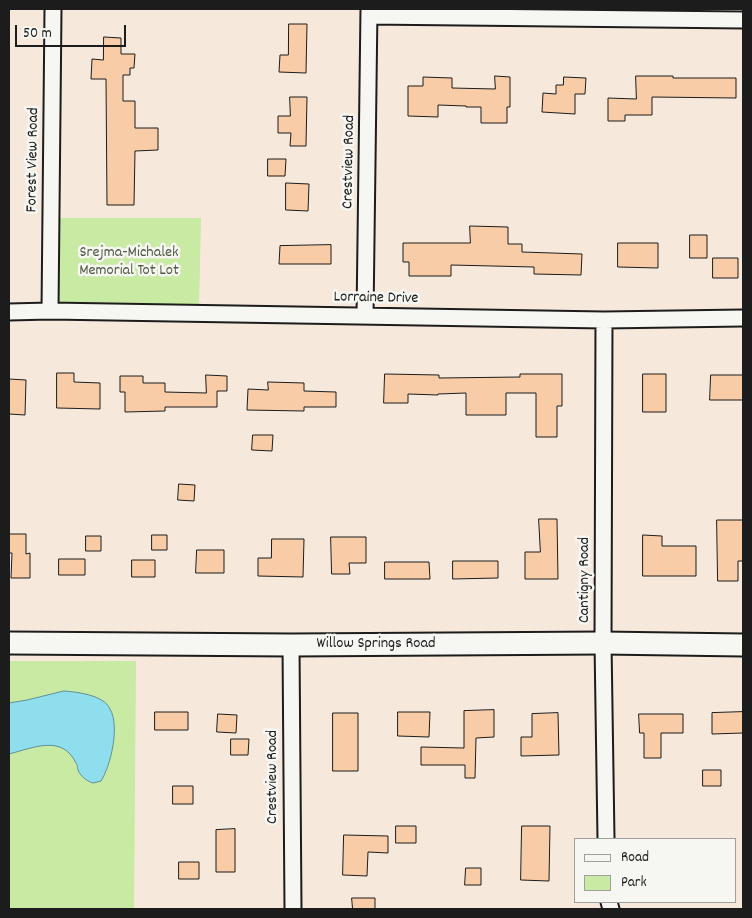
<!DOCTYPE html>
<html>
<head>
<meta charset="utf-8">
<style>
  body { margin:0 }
  #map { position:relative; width:752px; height:918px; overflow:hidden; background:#f6e9db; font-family:Dekko,sans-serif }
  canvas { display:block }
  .frame { position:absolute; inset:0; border:10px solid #1c1c1c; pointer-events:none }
  .legend { position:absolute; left:574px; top:838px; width:162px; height:65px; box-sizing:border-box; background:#f6f6f2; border:1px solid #9f9f9c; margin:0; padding:6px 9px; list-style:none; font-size:15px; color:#1c1c1c }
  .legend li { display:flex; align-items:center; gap:10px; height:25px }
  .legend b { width:25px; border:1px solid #9f9f9c }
  .scale { position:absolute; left:15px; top:25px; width:111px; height:22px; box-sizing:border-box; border:2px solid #1c1c1c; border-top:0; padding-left:6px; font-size:15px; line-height:18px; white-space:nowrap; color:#1c1c1c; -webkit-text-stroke:4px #f6f6f2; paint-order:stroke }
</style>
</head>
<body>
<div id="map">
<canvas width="752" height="918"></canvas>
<div class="frame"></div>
<ul class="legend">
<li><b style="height:6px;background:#f6f6f2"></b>Road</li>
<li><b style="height:14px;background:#c8eaa2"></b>Park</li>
</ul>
<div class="scale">50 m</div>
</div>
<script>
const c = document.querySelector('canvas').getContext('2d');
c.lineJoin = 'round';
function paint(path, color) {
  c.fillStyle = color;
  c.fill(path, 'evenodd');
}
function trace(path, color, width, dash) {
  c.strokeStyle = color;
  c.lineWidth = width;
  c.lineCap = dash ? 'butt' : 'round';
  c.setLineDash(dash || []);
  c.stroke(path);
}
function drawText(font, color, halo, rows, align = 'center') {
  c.font = font + ' Dekko,sans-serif';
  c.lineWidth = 5;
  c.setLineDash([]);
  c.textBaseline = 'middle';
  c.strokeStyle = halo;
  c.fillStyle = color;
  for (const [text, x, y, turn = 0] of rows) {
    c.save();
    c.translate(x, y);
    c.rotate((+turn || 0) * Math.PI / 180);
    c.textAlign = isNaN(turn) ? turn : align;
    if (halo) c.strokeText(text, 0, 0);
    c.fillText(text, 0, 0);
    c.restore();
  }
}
paint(new Path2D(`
  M58,218H201L199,308L65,306L58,300L57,296Z
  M9,661H136L134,909H9Z`), '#c8eaa2');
const water = new Path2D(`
  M64,691C77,692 104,695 110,709C120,726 111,765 101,781L93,783C87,781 81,777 78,770C76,765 79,768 76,763C62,734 33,748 9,754V703L27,700Z`);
paint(water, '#8fdeed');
trace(water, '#619099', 1);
const building = new Path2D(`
  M289,24H307L306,73L279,72L280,55H288Z
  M104,37L121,38V54H135L134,68H130V75H123V101H135V128H158V150L135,151L134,205H107L106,79H91L92,59L103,60Z
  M495,76L510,77V107H507V123H481V107H466V106L438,105V117L408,116V86H423V77L452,78V88L495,89Z
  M636,76H673V78H736V98L652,97V115H625V121H608V98L636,99Z
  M564,77L586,78L585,94H575V114L542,112L543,93L556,94V85H563Z
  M290,97H307L306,146H290L291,133H278V116H290Z
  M268,159H286L285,176H268Z
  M286,183L309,184L308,211L286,210Z
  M470,226L508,227V244H522V252L582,254L581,275L534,274V267L451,265V276H409V262H403V243H470Z
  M690,235H707V258H690Z
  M618,243H658V268L618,267Z
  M331,245V264H279L280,246Z
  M713,258H738V278H713Z
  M57,373H74V382L100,383V409L57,408Z
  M385,374L439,375V378L520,377V374H562V406H557V437H536V393H506V415H466V393L438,394V395L408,394V403H384Z
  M643,374H666V412H643Z
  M206,375L227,376V391H217V407H165V411L125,412V392H120V376H143V383H165V392L206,393Z
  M711,375H743V400H710Z
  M9,379L26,380L25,415L9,414Z
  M268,382L304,383V391L336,392V407H304V411L247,410L248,389L268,390Z
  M253,435H273L272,451L252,450Z
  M179,484L195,485L194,501L178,500Z
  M539,519H557L558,579H525V552H540Z
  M717,520H743V561H738V581H718Z
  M9,534H26V554L30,553V578H11L12,553H9Z
  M152,535H167V550H152Z
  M643,535L662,536V546H696V576H643Z
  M86,536H101V551H86Z
  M331,537H366V563H349L350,574H332Z
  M272,539H304L303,577L258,576V558H271Z
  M197,550H224V573H196Z
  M59,559H85V575H59Z
  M132,560H155V577H132Z
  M453,561H498V578L453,579Z
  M385,562H429L430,579H385Z
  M494,710V737L476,738L475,778H465V765H421V747L464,748V711Z
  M155,712H188V730H155Z
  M398,712H430L429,737L398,736Z
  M743,712V733L712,734V713Z
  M333,713H358V771H333Z
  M558,713L559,755L521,756V737H532V714Z
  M218,714L237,715L236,733L217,732Z
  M639,714H683V733H661V758H644V733H640Z
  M231,739H249L248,755H231Z
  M703,770H721V786H703Z
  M173,786H193V804H173Z
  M396,826H416V843H396Z
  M522,826H550L549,881L521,880Z
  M235,829V872H216V830Z
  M344,835L388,836V853L368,852L367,876L343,875Z
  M179,862H199V879H179Z
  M466,868H481V885H465Z
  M352,898H375V909H353Z`);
paint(building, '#f7cca6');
trace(building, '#1c1c1c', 1);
const street = new Path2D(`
  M369,16L743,20
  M50,311L53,9
  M9,312L50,311L604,320L743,318
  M365,316L369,9
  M604,320L603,643L606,839
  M291,645L293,909
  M609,902L611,909`);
const secondary = new Path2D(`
  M9,643L291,645L603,643L743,645`);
trace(street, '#1c1c1c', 19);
trace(secondary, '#1c1c1c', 25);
trace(street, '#f6f6f2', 15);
trace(secondary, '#f6f6f2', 21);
drawText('16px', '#1c1c1c', '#f6f6f2', [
  ["Forest View Road",34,160,-89],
  ["Crestview Road",350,162,-89],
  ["Lorraine Drive",376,299,1],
  ["Cantigny Road",586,580,-90],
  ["Willow Springs Road",376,645],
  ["Crestview Road",274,777,-90]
]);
drawText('16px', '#505a44', '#f6f6f2', [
  ["Srejma-Michalek",129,254],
  ["Memorial Tot Lot",129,272]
]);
</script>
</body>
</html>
